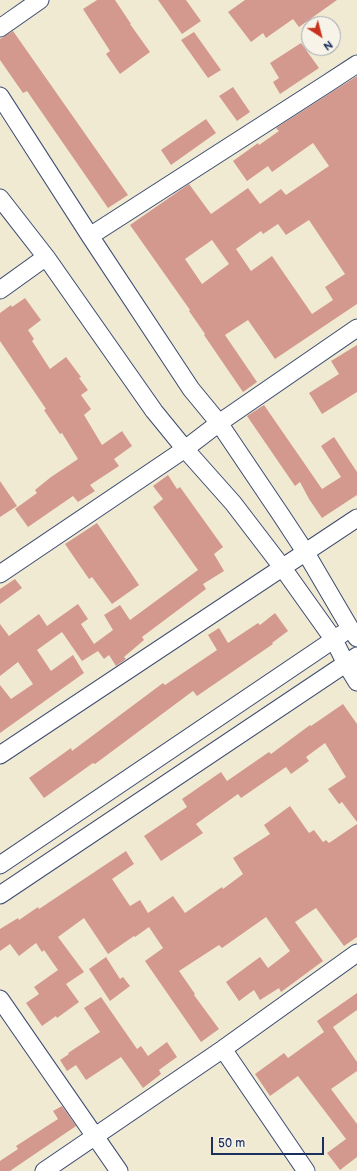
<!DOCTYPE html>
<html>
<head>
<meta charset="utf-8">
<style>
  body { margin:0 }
  #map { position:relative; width:357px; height:1171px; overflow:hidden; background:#f0ead3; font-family:"Balsamiq Sans",sans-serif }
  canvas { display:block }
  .north { position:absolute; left:301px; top:16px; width:40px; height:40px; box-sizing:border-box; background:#f7f3e8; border:1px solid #9fa5b1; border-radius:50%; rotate:144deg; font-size:11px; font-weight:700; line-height:16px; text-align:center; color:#1b2f5e }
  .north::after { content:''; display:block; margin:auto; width:14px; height:18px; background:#c8321e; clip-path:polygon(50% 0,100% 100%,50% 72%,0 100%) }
  .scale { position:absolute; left:211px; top:1137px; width:113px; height:18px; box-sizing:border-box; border:2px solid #1b2f5e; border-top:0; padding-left:5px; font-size:12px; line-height:14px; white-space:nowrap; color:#1b2f5e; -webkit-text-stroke:3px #f7f3e8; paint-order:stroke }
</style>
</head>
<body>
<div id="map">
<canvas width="357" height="1171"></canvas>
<div class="north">N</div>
<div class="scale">50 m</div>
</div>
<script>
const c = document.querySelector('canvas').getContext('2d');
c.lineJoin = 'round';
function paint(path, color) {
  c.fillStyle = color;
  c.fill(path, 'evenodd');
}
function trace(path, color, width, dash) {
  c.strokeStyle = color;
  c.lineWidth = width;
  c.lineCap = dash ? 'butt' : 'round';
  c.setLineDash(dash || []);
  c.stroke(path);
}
paint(new Path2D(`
  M97,0H115L131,24H130L150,52L120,74L106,54L110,51L83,9Z
  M158,0H186L201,21L182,34Z
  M245,0H337L299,27L293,19L266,38L263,33L251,42L228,12Z
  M13,31L128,195L108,208L27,91L23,93L0,60V39Z
  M194,32L221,70L208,78L181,40Z
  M301,43L319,68L280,94L273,82L279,78L270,63Z
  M357,76V304L275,359L248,320L225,335L257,382L243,392L204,335L205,334L189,311L190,310L130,225L189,184L211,214L248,188L260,204L281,189L286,195L329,166L313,143L272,172L268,166L247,181L233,161L258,143L259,145L279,131L276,128ZM309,220L345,274L325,287L333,300L312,314L272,256L251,271L236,249L261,231L263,234L278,224L286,235ZM212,240L229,264L202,284L185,259Z
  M233,87L250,112L237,121L219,96Z
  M206,119L216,133L171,165L161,150Z
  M25,298L41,320L28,330L34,339L32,341L50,369L66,357L81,377L79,378L88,390L81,395L91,409L84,415L102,445L122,431L132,446L114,459L119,466L90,485L95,491L78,502L73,496L28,527L15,509L37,493L35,490L51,477L78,459L62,433L60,434L44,410L46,409L0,341V313L11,305L12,307Z
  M357,345V392L322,414L309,393L339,374L331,361Z
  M264,405L322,489L341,477L321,446L334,437L357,472V495L322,518L309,499L300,482L295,486L247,416Z
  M168,475L177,489L180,487L223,547L214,554L224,571L203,584L206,589L142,637L144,640L124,657L126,659L116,666L109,655L104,659L98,651L82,661L62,632L37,650L51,671L73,655L84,673L0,733V685L11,699L33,684L18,662L0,676V624L9,636L39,614L47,626L78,604L88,619L81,624L94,644L113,630L104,615L120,605L130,620L198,570L153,507L163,499L153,486Z
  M0,481L17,506L0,517Z
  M97,523L139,585L112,604L92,577L89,579L65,544Z
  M15,579L22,588L0,604V589Z
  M275,613L288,631L272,643L273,644L197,696L193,691L95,764L93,763L44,798L29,778L71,748L72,751L163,683L165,685L217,650L208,635L219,628L228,643L258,623L260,625Z
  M343,704L357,724V822L342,802L339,804L328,789L346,777L325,743L306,757L309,761L291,774L286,767L241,798L238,794L196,824L203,833L161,861L144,836L187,807L182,799L221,772L227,781L269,752L271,754L310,725L311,726Z
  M290,806L309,833L314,830L323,842L326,840L329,843L357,824V937L344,946L316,908L295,922L323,961L281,992L279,988L260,1000L254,990L239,1001L226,982L260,957L268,968L290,951L266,917L222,948L219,945L179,971L195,994L194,995L219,1029L201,1042L145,961L163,948L149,927L135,937L134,936L108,954L84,918L58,937L84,972L66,984L79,1002L57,1018L56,1016L42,1026L26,1003L39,994L34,987L58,970L44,950L42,952L36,943L19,956L10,944L0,951V929L18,918L19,920L38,907L39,909L126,851L134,864L112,879L130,906L140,900L148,913L173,896L185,913L222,887L223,889L243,874L233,858L270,834L264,825Z
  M106,957L120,979L123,977L130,986L110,1001L89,969Z
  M357,993V1010L333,1027L357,1062V1071L331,1089L357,1124V1157L340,1170L327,1153L346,1139L298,1076L270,1096L255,1074L284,1053L288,1058L324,1032L317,1021Z
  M101,997L137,1049L141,1046L148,1056L167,1042L177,1057L159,1070L161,1074L143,1088L121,1057L86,1080L76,1065L67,1071L60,1060L69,1054L68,1053L100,1032L84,1008Z
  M62,1106L76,1126L10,1171H0V1161L18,1149L16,1146L58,1119L53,1111Z`), '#d4998e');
const minor = new Path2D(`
  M0,28L40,0
  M0,96L90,236L191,389L219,423L281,515L306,553L350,628L357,638
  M0,198L46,257L154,411L185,449L233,503L282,567L334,640L346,664L357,682
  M90,236L328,83L357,64
  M0,290L46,257
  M0,574L185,449L219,423L357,328
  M0,755L357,518
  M0,865L342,634
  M0,895L357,656
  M0,999L119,1171
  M223,1049L306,1171
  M44,1171L223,1049L357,953`);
trace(minor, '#3b4b70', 19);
trace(minor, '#fff', 17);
</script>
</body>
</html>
